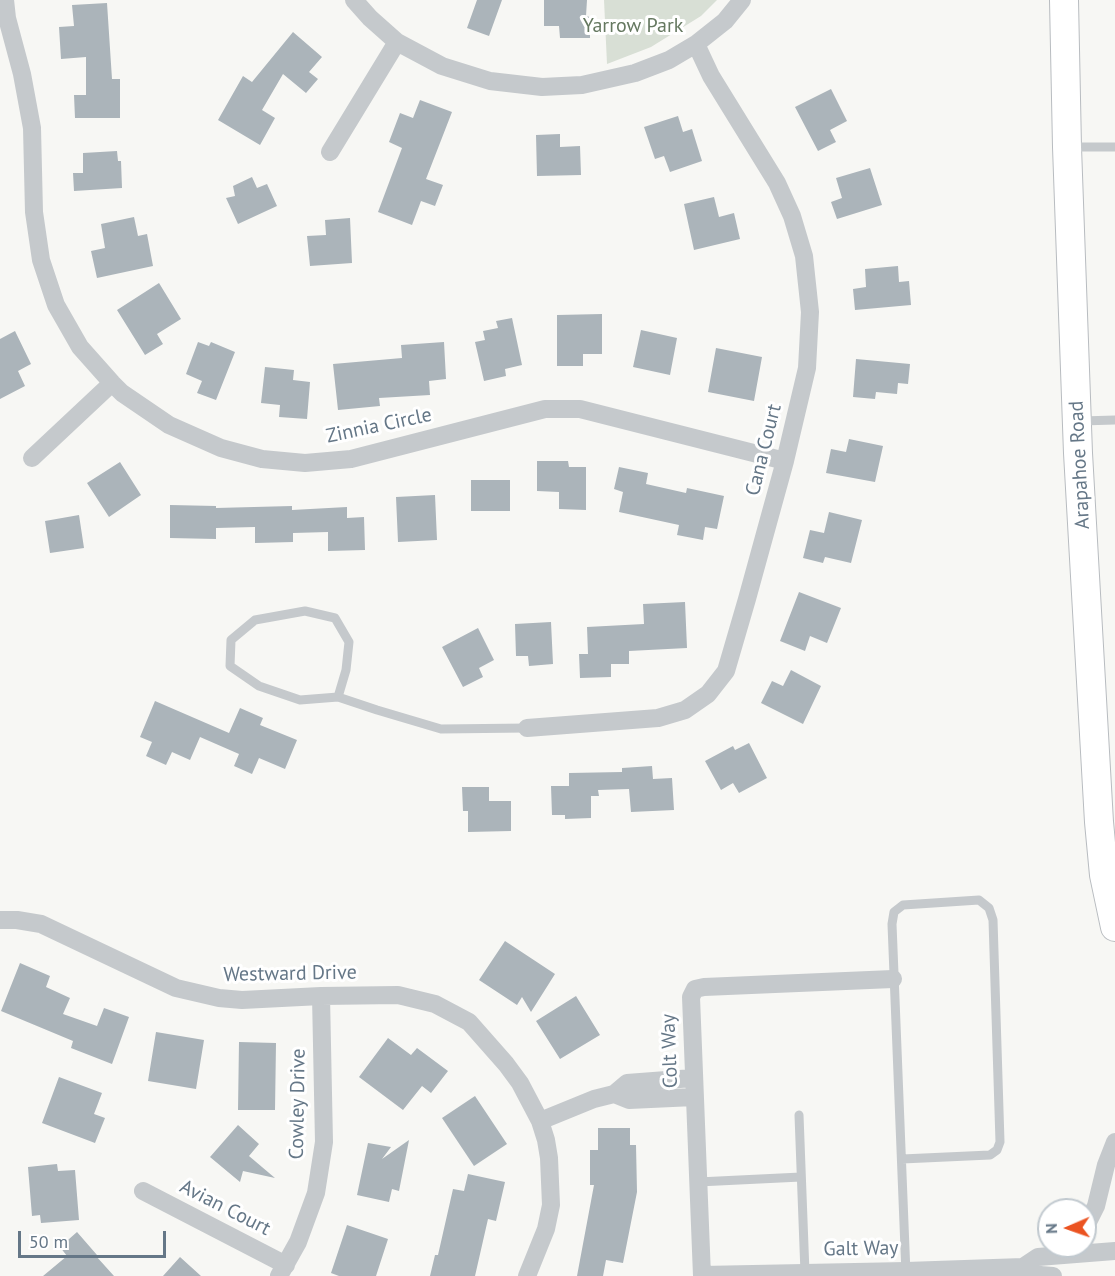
<!DOCTYPE html>
<html>
<head>
<meta charset="utf-8">
<style>
  body { margin:0 }
  #map { position:relative; width:1115px; height:1276px; overflow:hidden; background:#f7f7f4; font-family:"PT Sans",sans-serif }
  canvas { display:block }
  .north { position:absolute; left:1037px; top:1198px; width:60px; height:60px; box-sizing:border-box; background:#fff; border:2px solid #c1c9cf; border-radius:50%; rotate:268deg; font-size:16px; font-weight:700; line-height:24px; text-align:center; color:#657787 }
  .north::after { content:''; display:block; margin:auto; width:21px; height:27px; background:#eb5321; clip-path:polygon(50% 0,100% 100%,50% 72%,0 100%) }
  .scale { position:absolute; left:18px; top:1231px; width:148px; height:27px; box-sizing:border-box; border:3px solid #657787; border-top:0; padding-left:8px; font-size:18px; line-height:21px; white-space:nowrap; color:#657787; -webkit-text-stroke:4px #fff; paint-order:stroke }
</style>
</head>
<body>
<div id="map">
<canvas width="1115" height="1276"></canvas>
<div class="north">N</div>
<div class="scale">50 m</div>
</div>
<script>
const c = document.querySelector('canvas').getContext('2d');
c.lineJoin = 'round';
function paint(path, color) {
  c.fillStyle = color;
  c.fill(path, 'evenodd');
}
function trace(path, color, width, dash) {
  c.strokeStyle = color;
  c.lineWidth = width;
  c.lineCap = dash ? 'butt' : 'round';
  c.setLineDash(dash || []);
  c.stroke(path);
}
function drawText(font, color, halo, rows, align = 'center') {
  c.font = font + ' "PT Sans",sans-serif';
  c.lineWidth = 6;
  c.setLineDash([]);
  c.textBaseline = 'middle';
  c.strokeStyle = halo;
  c.fillStyle = color;
  for (const [text, x, y, turn = 0] of rows) {
    c.save();
    c.translate(x, y);
    c.rotate((+turn || 0) * Math.PI / 180);
    c.textAlign = isNaN(turn) ? turn : align;
    if (halo) c.strokeText(text, 0, 0);
    c.fillText(text, 0, 0);
    c.restore();
  }
}
paint(new Path2D(`
  M604,0H717L701,16L651,47L607,64Z`), '#d8dfd5');
paint(new Path2D(`
  M477,0H502L489,36L467,28Z
  M544,0H587L586,16L590,17V38H560L559,26H544Z
  M107,3L112,79H120V118H75L74,95H86V57L61,59L59,27L74,26L72,5Z
  M293,32L322,57L309,72L318,79L306,93L283,74L262,110L275,118L260,145L218,120L243,76L252,82Z
  M831,89L847,121L830,130L836,142L818,151L795,107Z
  M420,100L452,112L426,179L443,185L435,206L421,201L412,225L378,212L402,148L389,142L400,113L413,118Z
  M678,116L683,132L692,129L702,161L670,172L664,156L655,159L644,127Z
  M560,134V147L580,146L581,175L537,176L536,135Z
  M117,151L118,161H121L122,188L74,191L73,173H83V153Z
  M870,168L882,205L837,219L831,202L842,198L836,178Z
  M252,177L257,188L267,184L277,206L238,224L226,198L235,196L233,186Z
  M714,197L719,217L734,213L740,239L694,250L684,204Z
  M134,217L138,236L147,234L153,266L97,278L91,251L105,248L101,224Z
  M350,218L352,263L310,266L307,236L326,235L325,220Z
  M898,266L899,282L909,281L911,305L855,310L853,289L866,287L865,269Z
  M159,283L181,319L157,334L163,344L145,355L117,310Z
  M602,314V354H583V366H557V315Z
  M512,318L522,365L505,369L506,376L484,381L475,342L485,340L483,331L498,328L496,321Z
  M641,330L677,338L670,375L633,367Z
  M15,331L31,364L18,371L25,386L0,399V339Z
  M198,342L209,346L211,342L235,352L216,400L197,393L202,381L186,374Z
  M444,342L446,379L429,381L430,395L379,398L380,406L338,410L333,364L402,358L401,345Z
  M716,348L762,357L754,401L708,392Z
  M856,359L910,364L908,384L898,383L897,394L876,392L875,399L853,397Z
  M265,367L294,370L293,380L310,382L307,419L279,417L280,405L261,403Z
  M849,439L883,446L875,482L826,473L831,449L846,452Z
  M537,461H568L569,467H586V510L559,509V492L537,491Z
  M120,462L141,495L109,517L87,483Z
  M619,467L648,473L646,484L686,493L687,488L724,496L717,529L705,527L703,540L677,535L679,525L619,512L623,492L614,489Z
  M471,480H510V511H471Z
  M435,495L437,540L398,542L396,497Z
  M170,505L216,506V508L292,506V510L347,507V518L364,517L365,550L328,551V532L293,533V542L255,543V527L216,528V539L170,538Z
  M829,512L862,520L851,563L825,557L823,563L803,558L810,530L824,533Z
  M79,515L84,548L50,553L45,521Z
  M799,592L841,608L827,643L810,636L805,651L780,641Z
  M685,602L687,648L629,651V664H611V677L580,678L579,654H588L587,627L644,624L643,604Z
  M551,622L553,664L529,666L528,656H516L515,624Z
  M478,628L494,660L479,668L483,677L463,687L442,647Z
  M791,670L821,686L803,724L761,703L772,681L783,686Z
  M155,701L229,733L240,708L263,718L260,725L297,740L285,769L259,758L252,774L234,766L239,754L200,737L190,760L172,752L166,765L146,756L152,742L140,737Z
  M749,743L767,778L739,793L733,783L721,790L705,761L733,746L735,750Z
  M652,766L653,779L672,778L674,810L631,812L629,789L598,790L599,796H591V818L565,819V815H552L551,786H569V773L622,772V768Z
  M462,787H489V801H511V831L468,832V811H463Z
  M505,941L555,974L531,1012L522,997L517,1005L479,980Z
  M20,963L50,976L46,987L70,998L63,1014L97,1026L104,1008L129,1017L112,1064L71,1048L73,1041L1,1011Z
  M576,996L600,1035L560,1059L536,1021Z
  M156,1032L204,1040L196,1089L148,1081Z
  M388,1038L411,1055L417,1048L448,1071L431,1093L422,1086L403,1110L359,1077Z
  M239,1042L276,1043L275,1110H238Z
  M59,1077L102,1093L94,1114L105,1118L95,1143L42,1123Z
  M475,1096L507,1144L474,1166L442,1118Z
  M238,1125L259,1144L249,1156L275,1178L243,1171L240,1182L210,1157Z
  M598,1128H630V1145H636L637,1192L623,1263L606,1260L603,1276H577L594,1185H590V1150H598Z
  M409,1140L399,1191L392,1189L389,1202L357,1195L368,1143L391,1147L382,1159Z
  M57,1164L58,1171L75,1170L79,1220L41,1223L40,1215L32,1216L28,1167Z
  M468,1174L505,1182L496,1221L488,1219L475,1276H430L435,1255H438L453,1189L464,1191Z
  M347,1225L388,1239L376,1276H339L331,1273Z
  M77,1232L97,1255L96,1256L114,1276H43L67,1256L60,1247Z
  M180,1257L201,1276H163Z`), '#abb4ba');
const primary = new Path2D(`
  M1064,0L1067,147L1078,453L1099,822L1104,875L1115,927`);
trace(primary, '#b8bcc0', 30);
trace(new Path2D(`
  M1070,147H1115
  M1081,421L1115,420
  M338,697L346,670L349,642L335,618L305,611L255,620L231,640L230,666L259,686L300,700L338,697L377,710L441,729L527,728
  M799,1115L805,1273
  M902,1159L990,1155L997,1150L1000,1142L993,920L989,908L979,900L903,905L894,912L892,924L906,1274
  M698,1182L801,1177`), '#c5c9cc', 9);
trace(new Path2D(`
  M5,0L7,18L22,74L32,128L34,212L41,260L56,305L80,347L112,383L122,393L169,425L221,448L262,459L305,463L351,459L545,409H580L785,461
  M354,0L370,18L397,42L442,66L490,81L542,87L582,85L635,73L669,60L696,44L725,21L742,0
  M330,152L397,42
  M32,458L112,383
  M527,728L658,718L685,710L708,694L726,671L747,599L785,461L807,368L810,312L804,256L792,216L777,183L711,76L696,44
  M0,920H17L41,924L176,988L219,998L242,1000L321,996L398,995L435,1004L469,1022L506,1064L520,1083L540,1121L546,1140L549,1158L551,1205L546,1229L527,1276
  M614,1094L629,1100L694,1097
  M540,1121L594,1099L614,1094L627,1083L693,1078
  M143,1191L286,1265
  M1085,1228L1096,1206L1106,1165L1115,1142
  M1023,1267L1038,1257L1115,1251
  M702,1275L906,1271L1023,1267L1040,1275L1053,1276
  M279,1276L298,1242L316,1193L324,1142L321,996
  M702,1276L691,997L695,989L704,987L893,979`), '#c5c9cc', 18);
trace(primary, '#fff', 28);
drawText('20px', '#657860', '#fff', [
  ["Yarrow Park",633,26]
]);
drawText('20px', '#657787', '#fff', [
  ["Zinnia Circle",379,426,-12],
  ["Cana Court",764,450,-76],
  ["Arapahoe Road",1080,465,-93],
  ["Westward Drive",290,974,-1],
  ["Colt Way",670,1051,-92],
  ["Cowley Drive",298,1104,-89],
  ["Avian Court",225,1208,27],
  ["Galt Way",861,1249,-1]
]);
</script>
</body>
</html>
